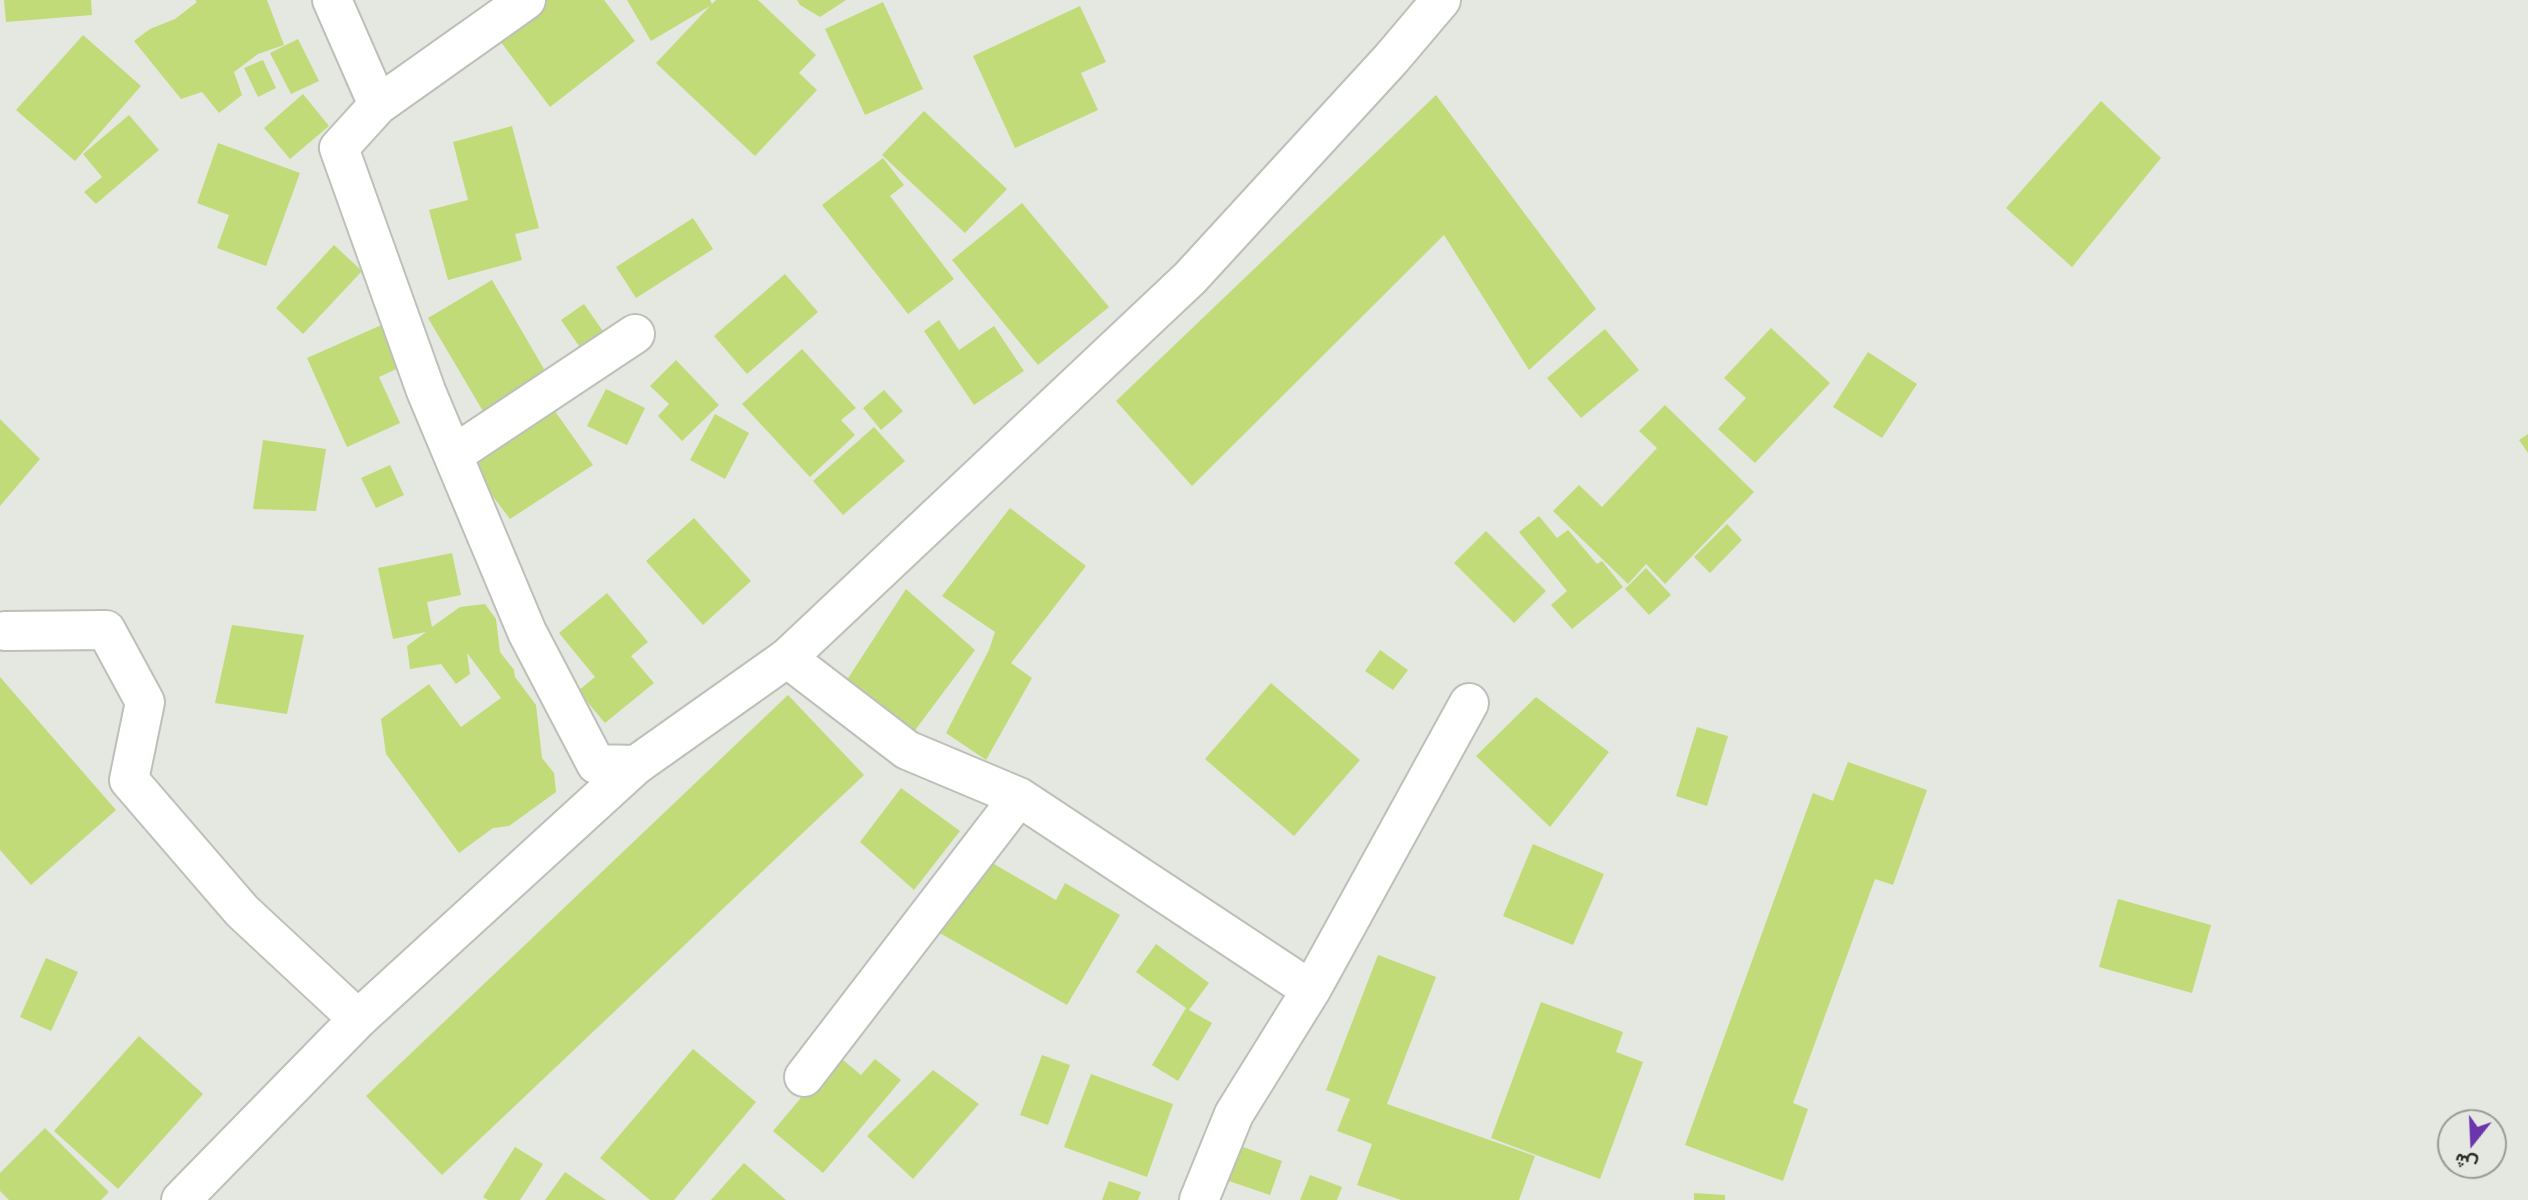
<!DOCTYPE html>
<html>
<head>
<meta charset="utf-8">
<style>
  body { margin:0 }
  #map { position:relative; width:2528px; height:1200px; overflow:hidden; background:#e5e7e1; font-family:Helvetica,Vazirmatn,sans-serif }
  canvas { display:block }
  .north { position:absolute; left:2437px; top:1109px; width:70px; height:70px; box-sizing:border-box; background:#e5e7e1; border:2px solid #9a9b97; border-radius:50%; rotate:198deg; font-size:19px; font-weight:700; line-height:28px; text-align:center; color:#292a27 }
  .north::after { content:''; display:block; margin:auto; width:24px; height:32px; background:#6c35ab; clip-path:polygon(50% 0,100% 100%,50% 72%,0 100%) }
</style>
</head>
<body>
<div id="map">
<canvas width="2528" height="1200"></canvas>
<div class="north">ش</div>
</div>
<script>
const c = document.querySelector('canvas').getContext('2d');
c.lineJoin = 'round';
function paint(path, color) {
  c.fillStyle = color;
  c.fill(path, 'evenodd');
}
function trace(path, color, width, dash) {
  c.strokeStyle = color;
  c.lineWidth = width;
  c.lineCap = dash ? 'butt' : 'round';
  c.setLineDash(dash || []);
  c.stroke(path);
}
paint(new Path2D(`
  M4,0H91L92,15L6,22Z
  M195,0H267L284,45L258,54L234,72L242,95L219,113L202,92L181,99L134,41L150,29L175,19L197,2Z
  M545,0H604L635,41L550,107L497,37Z
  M627,0H710L712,4L716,0H758L816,55L799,73L817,90L755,156L656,63L710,6L651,41Z
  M797,0H846L820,17L800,5Z
  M883,2L923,89L865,115L825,29Z
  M1080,6L1106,62L1081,73L1098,110L1015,148L973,56Z
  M83,35L141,86L75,161L16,110Z
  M298,39L319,81L291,94L270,53Z
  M263,60L276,88L258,97L244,68Z
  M303,94L329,126L290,159L264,128Z
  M1436,95L1596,309L1529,370L1444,235L1192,486L1116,401Z
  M2101,101L2161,158L2072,267L2006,208Z
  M924,111L1007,189L965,233L882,155Z
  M129,115L159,150L96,204L84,192L102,177L83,154Z
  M512,126L539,228L515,234L522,260L448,280L429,210L468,200L453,142Z
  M218,143L300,173L266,266L217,248L229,215L197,203Z
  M883,158L904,185L890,196L954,279L908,314L822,205Z
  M1022,203L1109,307L1038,365L952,260Z
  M693,218L713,249L636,298L616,267Z
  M334,245L362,271L303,334L276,308Z
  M785,274L818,312L747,374L714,336Z
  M492,280L551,381L487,418L428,318Z
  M584,304L609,340L586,356L561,320Z
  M395,319L414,361L379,377L400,423L347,447L307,358Z
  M939,320L959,350L994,326L1024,371L974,405L924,331Z
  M1771,328L1830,383L1755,463L1718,429L1746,398L1724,378Z
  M1605,329L1639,370L1581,418L1547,378Z
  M802,349L856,408L841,420L855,435L810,477L742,404Z
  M1868,352L1917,384L1882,438L1833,407Z
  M676,360L719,405L682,441L658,416L669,404L650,386Z
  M606,389L645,408L627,445L587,426Z
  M884,390L903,411L881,430L863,408Z
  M1665,405L1754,492L1665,584L1646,564L1628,584L1553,511L1579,485L1602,507L1657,448L1639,431Z
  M552,407L593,465L510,519L469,465Z
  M715,414L749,433L725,479L690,460Z
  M0,419L40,459L0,506Z
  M874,427L905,461L843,515L813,481Z
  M2528,434V453L2519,440Z
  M263,440L326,449L316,511L253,509Z
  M390,465L404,495L376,508L361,478Z
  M1010,508L1086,566L1011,663L1032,678L986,760L946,733L989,650L995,632L942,596Z
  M1539,516L1557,538L1568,530L1597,564L1602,561L1623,587L1572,629L1551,605L1567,591L1519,532Z
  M694,518L751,581L703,625L646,561Z
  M1727,524L1742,540L1710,573L1694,557Z
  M1486,531L1546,591L1514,623L1454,563Z
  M452,553L461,595L427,602L432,627L460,607L485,604L496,619L500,652L514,670L515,677L536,705L542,758L554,773L556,792L509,826L493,828L459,853L386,754L381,719L429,684L461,727L501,698L467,653L470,674L456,684L441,664L410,669L407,646L426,632L393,639L378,568Z
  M1646,568L1671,595L1649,615L1625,589Z
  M906,589L975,650L907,741L843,686Z
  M607,593L648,642L631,656L654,683L605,723L578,691L595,677L559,633Z
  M232,625L304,635L287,714L215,703Z
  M1380,650L1408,670L1393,690L1365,671Z
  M0,677L116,810L31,885L0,850Z
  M1271,683L1360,760L1294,836L1205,759Z
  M788,695L864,775L442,1175L366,1096Z
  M1536,697L1609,752L1550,827L1476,756Z
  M1697,727L1728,736L1707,806L1676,796Z
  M1848,762L1927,790L1893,885L1875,879L1793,1103L1808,1109L1783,1181L1685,1145L1813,793L1833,801Z
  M901,788L960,831L914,890L860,842Z
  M1533,844L1604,874L1573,945L1503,916Z
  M982,857L1056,900L1065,883L1120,915L1067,1005L938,932Z
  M2118,899L2211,925L2192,993L2099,967Z
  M1156,944L1209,983L1189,1010L1212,1023L1178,1081L1152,1065L1186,1008L1136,972Z
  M1378,955L1436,977L1387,1104L1535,1156L1519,1200H1401L1357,1185L1372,1144L1337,1131L1350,1099L1326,1090Z
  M46,958L78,972L51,1031L20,1017Z
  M1541,1002L1623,1032L1616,1052L1643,1062L1600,1179L1491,1138Z
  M139,1036L203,1094L118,1189L54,1131Z
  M693,1049L756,1102L674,1200H650L600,1158Z
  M837,1055L861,1075L875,1059L901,1080L823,1173L773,1131Z
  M1042,1055L1070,1065L1048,1125L1020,1115Z
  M933,1070L979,1104L913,1179L867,1136Z
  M1091,1074L1173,1104L1147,1177L1064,1147Z
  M45,1128L109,1192L101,1200H9L0,1191V1173Z
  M1232,1143L1282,1161L1270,1195L1220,1178Z
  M515,1147L543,1164L520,1200H488L483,1197Z
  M744,1163L786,1200H711Z
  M565,1172L606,1200H545Z
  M1310,1175L1342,1187L1337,1200H1300Z
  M1109,1181L1141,1192L1138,1200H1102Z
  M1694,1193L1725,1195V1200H1694Z`), '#c1db78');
const minor = new Path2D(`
  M332,0L378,105L339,148L426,391L527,632L596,764L636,765
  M378,105L526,0
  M453,455L635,334
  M5,631L106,630L145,702L129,780L242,911L358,1019
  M787,658L907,750L1019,797L1311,990
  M804,1077L1019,797
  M1199,1200L1234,1114L1311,990L1469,703`);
const secondary = new Path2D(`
  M181,1200L358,1019L636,765L787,658L1190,278L1391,59L1441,0`);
trace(minor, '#bdbfb9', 42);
trace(secondary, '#bdbfb9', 42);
trace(minor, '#fff', 38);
trace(secondary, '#fff', 38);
</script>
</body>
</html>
